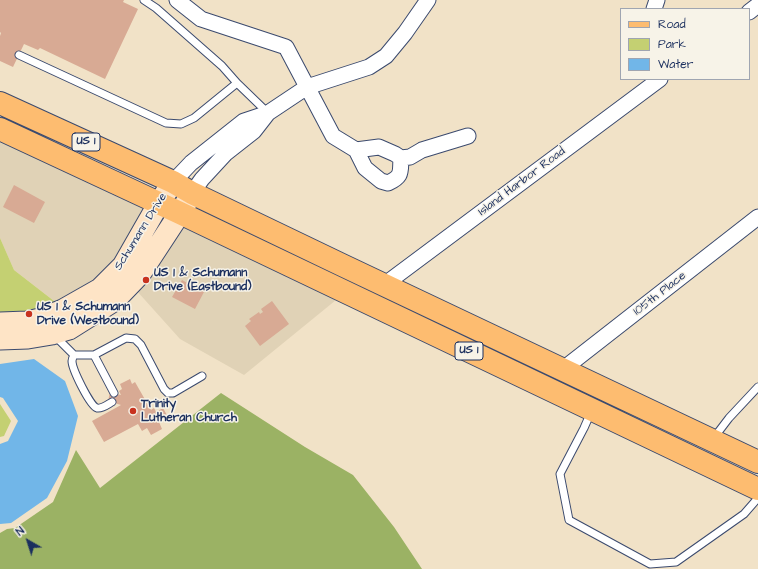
<!DOCTYPE html>
<html>
<head>
<meta charset="utf-8">
<style>
  body { margin:0 }
  #map { position:relative; width:758px; height:569px; overflow:hidden; background:#f1e2c7; font-family:"Architects Daughter",sans-serif }
  canvas { display:block }
  .legend { position:absolute; left:620px; top:8px; width:130px; height:72px; box-sizing:border-box; background:#f7f3e8; border:1px solid #9fa5b1; margin:0; padding:5px 7px; list-style:none; font-size:12px; color:#1b2f5e }
  .legend li { display:flex; align-items:center; gap:8px; height:20px }
  .legend b { width:20px; border:1px solid #9fa5b1 }
  .north { position:absolute; left:8px; top:521px; width:40px; height:40px; -webkit-text-stroke:3px #f7f3e8; paint-order:stroke; rotate:321deg; font-size:11px; font-weight:700; line-height:16px; text-align:center; color:#1b2f5e }
  .north::after { content:''; display:block; margin:auto; width:14px; height:18px; background:#1b2f5e; clip-path:polygon(50% 0,100% 100%,50% 72%,0 100%) }
</style>
</head>
<body>
<div id="map">
<canvas width="758" height="569"></canvas>
<ul class="legend">
<li><b style="height:5px;background:#fdbc70"></b>Road</li>
<li><b style="height:11px;background:#c4d072"></b>Park</li>
<li><b style="height:11px;background:#71b6e8"></b>Water</li>
</ul>
<div class="north">N</div>
</div>
<script>
const c = document.querySelector('canvas').getContext('2d');
c.lineJoin = 'round';
function paint(path, color) {
  c.fillStyle = color;
  c.fill(path, 'evenodd');
}
function trace(path, color, width, dash) {
  c.strokeStyle = color;
  c.lineWidth = width;
  c.lineCap = dash ? 'butt' : 'round';
  c.setLineDash(dash || []);
  c.stroke(path);
}
function drawText(font, color, halo, rows, align = 'center') {
  c.font = font + ' "Architects Daughter",sans-serif';
  c.lineWidth = 3;
  c.setLineDash([]);
  c.textBaseline = 'middle';
  c.strokeStyle = halo;
  c.fillStyle = color;
  for (const [text, x, y, turn = 0] of rows) {
    c.save();
    c.translate(x, y);
    c.rotate((+turn || 0) * Math.PI / 180);
    c.textAlign = isNaN(turn) ? turn : align;
    if (halo) c.strokeText(text, 0, 0);
    c.fillText(text, 0, 0);
    c.restore();
  }
}
paint(new Path2D(`
  M0,141L146,210L117,262L96,283L57,304L54,301L14,270L0,238Z
  M180,226L336,300L244,375L180,339L136,290Z`), '#e0d2b6');
paint(new Path2D(`
  M0,238L14,270L54,301L57,304L25,315L0,316Z
  M0,404L11,421L4,436L0,437Z`), '#c4d072');
paint(new Path2D(`
  M221,393L305,447L353,475L394,527L422,569H0V533L7,529L15,528L53,502L76,450L100,488Z`), '#9bb264');
paint(new Path2D(`
  M34,359L65,381L78,416L67,461L47,498L11,523L0,524V444L8,441L18,421L3,398L0,397V364Z`), '#71b6e8');
paint(new Path2D(`
  M0,0H124L123,2L138,9L105,79L40,48L38,50L24,44L13,67L0,61V36L1,33L0,32Z
  M14,185L45,202L34,223L3,207Z
  M182,280L204,292L195,309L172,297Z
  M272,301L289,324L260,346L245,326L251,321L249,319L259,312L260,314L263,312L261,309Z
  M130,379L132,384L135,382L151,410L154,408L156,412L163,408L168,417L159,422L162,429L151,435L147,428L142,431L138,424L104,442L92,421L121,405L108,401L110,392L121,395L119,391L122,389L120,384Z`), '#d8aa94');
const lane = new Path2D(`
  M144,0L156,8L222,66L237,83L268,113
  M19,55L166,123L181,124L194,118L237,83
  M54,335L74,355H94L126,338L135,339L141,345L164,389L168,393H173L202,376
  M74,355C73,357 72,359 72,361C72,369 90,406 97,408C102,409 107,405 112,402
  M94,355L114,393
  M591,412L584,428L560,474L569,520L650,564L676,562L744,514L758,498
  M713,439L729,418L758,387`);
const street = new Path2D(`
  M177,0L201,19L286,47L333,136L356,150L365,168L381,181L388,183C403,176 400,172 401,158
  M654,9L657,0
  M749,12L758,5
  M356,150L379,147L395,154L401,158L410,157L422,150L468,136
  M173,182L191,163L244,121L268,113L307,87L369,67L386,56L405,33L428,0
  M192,193L202,179L226,153L254,131L268,113
  M384,285L660,79
  M562,370L758,217`);
const secondary = new Path2D(`
  M0,323L27,322L40,319L63,310L100,289L123,266L159,203L173,182
  M0,339L28,338L52,334L69,329L115,300L140,274L180,213L189,198`);
const primary = new Path2D(`
  M0,103L173,182L192,193L342,265L758,462
  M0,129L180,213L758,489`);
trace(lane, '#3b4a6e', 9);
trace(street, '#3b4a6e', 17);
trace(secondary, '#3b4a6e', 23);
trace(primary, '#3b4a6e', 24);
trace(lane, '#fff', 7);
trace(street, '#fff', 15);
trace(secondary, '#fee4c6', 21);
trace(primary, '#fdbc70', 22);
for (const [x, y, r, color] of [
  [146,280,4,"#c8321e"],
  [29,314,4,"#c8321e"],
  [133,411,4,"#c8321e"]
]) {
  const dot = new Path2D();
  dot.arc(x, y, r, 0, 2 * Math.PI);
  c.fillStyle = color;
  c.fill(dot);
  trace(dot, '#f7f3e8', 1.5);
}
for (const [x, y, w] of [
  [86,142,28],
  [469,351,28]
]) {
  const box = new Path2D();
  box.roundRect(x - w / 2, y - 9, w, 18, 3);
  c.fillStyle = '#f7f3e8';
  c.fill(box);
  trace(box, '#1b2f5e', 1);
}
drawText('bold 11px', '#1b2f5e', null, [
  ["US 1",86,142],
  ["US 1",469,351]
]);
drawText('12px', '#1b2f5e', '#f7f3e8', [
  ["Island Harbor Road",522,182,-37],
  ["Schumann Drive",141,232,-58],
  ["105th Place",660,294,-38]
]);
drawText('bold 12px', '#1b2f5e', '#f7f3e8', [
  ["US 1 & Schumann",154,273],
  ["Drive (Eastbound)",154,287],
  ["US 1 & Schumann",37,307],
  ["Drive (Westbound)",37,321],
  ["Trinity",141,404],
  ["Lutheran Church",141,418]
], 'left');
</script>
</body>
</html>
